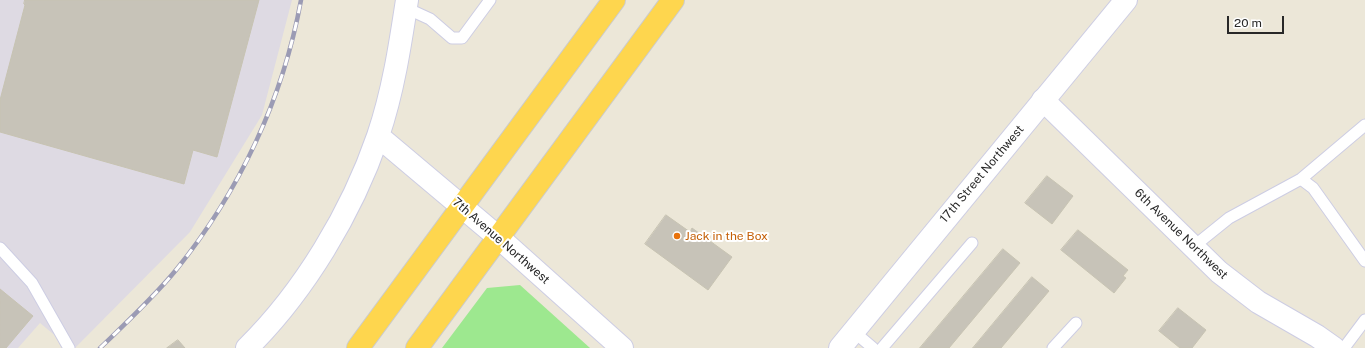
<!DOCTYPE html>
<html>
<head>
<meta charset="utf-8">
<style>
  body { margin:0 }
  #map { position:relative; width:1365px; height:348px; overflow:hidden; background:#ece7d8; font-family:"Public Sans",sans-serif }
  canvas { display:block }
  .scale { position:absolute; left:1227px; top:16px; width:57px; height:18px; box-sizing:border-box; border:2px solid #282828; border-top:0; padding-left:5px; font-size:12px; line-height:14px; white-space:nowrap; color:#282828; -webkit-text-stroke:3px #fff; paint-order:stroke }
</style>
</head>
<body>
<div id="map">
<canvas width="1365" height="348"></canvas>
<div class="scale">20 m</div>
</div>
<script>
const c = document.querySelector('canvas').getContext('2d');
c.lineJoin = 'round';
function paint(path, color) {
  c.fillStyle = color;
  c.fill(path, 'evenodd');
}
function trace(path, color, width, dash) {
  c.strokeStyle = color;
  c.lineWidth = width;
  c.lineCap = dash ? 'butt' : 'round';
  c.setLineDash(dash || []);
  c.stroke(path);
}
function drawText(font, color, halo, rows, align = 'center') {
  c.font = font + ' "Public Sans",sans-serif';
  c.lineWidth = 4;
  c.setLineDash([]);
  c.textBaseline = 'middle';
  c.strokeStyle = halo;
  c.fillStyle = color;
  for (const [text, x, y, turn = 0] of rows) {
    c.save();
    c.translate(x, y);
    c.rotate((+turn || 0) * Math.PI / 180);
    c.textAlign = isNaN(turn) ? turn : align;
    if (halo) c.strokeText(text, 0, 0);
    c.fillText(text, 0, 0);
    c.restore();
  }
}
paint(new Path2D(`
  M0,0H292L262,115L190,232L75,348H70L40,323L18,348H0Z`), '#dedae3');
paint(new Path2D(`
  M520,285L590,348H442L487,288Z`), '#9de88f');
const building = new Path2D(`
  M25,0H259L217,157L193,150L184,184L0,132V100L25,5L24,4Z
  M1047,176L1073,196L1052,224L1025,203Z
  M666,215L690,232L692,228L732,257L708,290L645,244Z
  M1078,230L1128,270L1123,276L1126,278L1114,293L1061,250Z
  M1003,249L1020,263L949,348H920Z
  M1032,277L1049,291L1001,348H973Z
  M0,289L33,316L6,348H0Z
  M1178,308L1206,330L1192,348H1180L1159,331Z
  M178,340L185,348H167Z`);
paint(building, '#c7c3b8');
trace(building, '#c7c3b2', 1);
const service = new Path2D(`
  M406,8L430,19L452,38H462L490,0
  M1301,179L1365,125
  M1193,247L1229,218L1301,179L1313,188L1365,261
  M0,248L32,283L69,348
  M853,331L873,348
  M882,348L972,243
  M1053,348L1076,323
  M1344,348L1365,320`);
const minor = new Path2D(`
  M1043,100L1219,272L1258,302L1317,336L1334,348`);
const tertiary = new Path2D(`
  M378,136L498,237L622,348
  M247,348C304,292 352,212 378,136C393,92 400,46 407,0
  M840,348L1126,0`);
const trunk = new Path2D(`
  M358,348L614,0
  M417,348L673,0`);
trace(service, '#cdcde3', 13);
trace(minor, '#cdcde3', 24);
trace(tertiary, '#cdcde3', 24);
trace(trunk, '#cbcbcb', 24);
trace(service, '#fff', 11);
trace(minor, '#fff', 22);
trace(tertiary, '#fff', 22);
trace(trunk, '#fed64e', 22);
const rail = new Path2D(`
  M100,348C126,323 153,298 176,270C239,192 283,99 301,0`);
trace(rail, '#9b9bb4', 4.5);
trace(rail, '#fff', 3, [9]);
for (const [x, y, r, color] of [
  [677,236,4,"#e8710a"]
]) {
  const dot = new Path2D();
  dot.arc(x, y, r, 0, 2 * Math.PI);
  c.fillStyle = color;
  c.fill(dot);
  trace(dot, '#fff', 1.5);
}
drawText('12px', '#282828', '#fff', [
  ["17th Street Northwest",982,174,-50],
  ["6th Avenue Northwest",1181,234,44],
  ["7th Avenue Northwest",501,241,41]
]);
drawText('12px', '#c56008', '#fff', [
  ["Jack in the Box",685,236]
], 'left');
</script>
</body>
</html>
